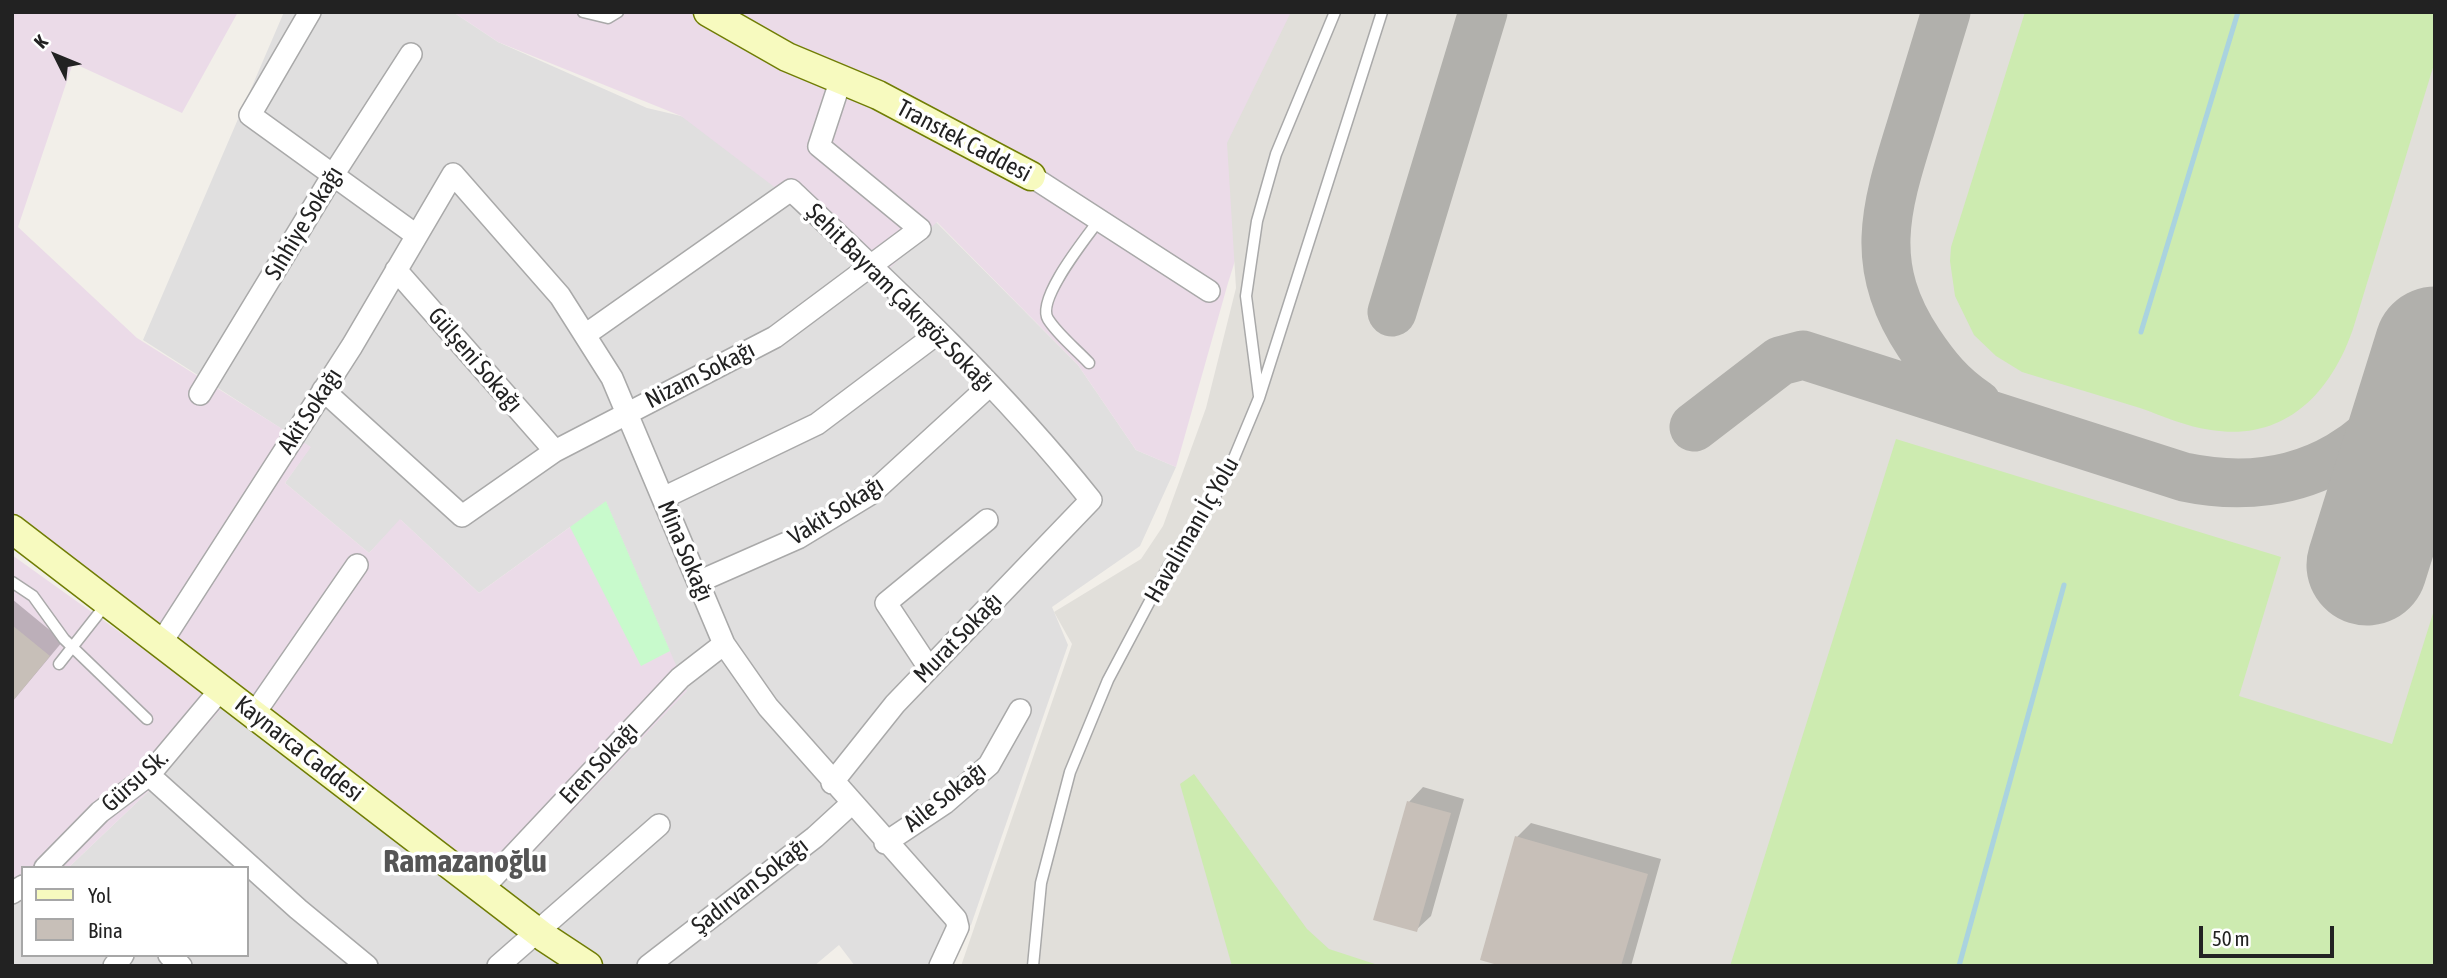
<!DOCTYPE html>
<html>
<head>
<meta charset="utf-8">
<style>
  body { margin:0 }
  #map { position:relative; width:2447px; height:978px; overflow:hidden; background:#f2efe9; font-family:"Asap Condensed",sans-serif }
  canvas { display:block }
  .frame { position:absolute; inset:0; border:14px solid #222; pointer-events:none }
  .legend { position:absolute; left:21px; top:866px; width:228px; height:91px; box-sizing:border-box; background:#fff; border:2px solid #a7a7a7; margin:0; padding:9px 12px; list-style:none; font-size:21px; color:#222 }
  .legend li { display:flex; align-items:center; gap:14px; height:35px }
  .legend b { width:35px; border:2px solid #a7a7a7 }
  .north { position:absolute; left:21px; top:21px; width:70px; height:70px; -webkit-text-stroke:5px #fff; paint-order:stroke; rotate:313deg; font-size:19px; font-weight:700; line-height:28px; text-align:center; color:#222 }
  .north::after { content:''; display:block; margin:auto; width:24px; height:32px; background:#222; clip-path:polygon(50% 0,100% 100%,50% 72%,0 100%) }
  .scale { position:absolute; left:2199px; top:926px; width:135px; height:32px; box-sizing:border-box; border:4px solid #222; border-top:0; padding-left:9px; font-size:21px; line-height:24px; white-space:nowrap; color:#222; -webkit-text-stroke:5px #fff; paint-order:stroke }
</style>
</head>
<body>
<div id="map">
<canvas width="2447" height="978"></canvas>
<div class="frame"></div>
<ul class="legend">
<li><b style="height:9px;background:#f7fabf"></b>Yol</li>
<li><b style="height:19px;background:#c7bfb8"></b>Bina</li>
</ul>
<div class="north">K</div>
<div class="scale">50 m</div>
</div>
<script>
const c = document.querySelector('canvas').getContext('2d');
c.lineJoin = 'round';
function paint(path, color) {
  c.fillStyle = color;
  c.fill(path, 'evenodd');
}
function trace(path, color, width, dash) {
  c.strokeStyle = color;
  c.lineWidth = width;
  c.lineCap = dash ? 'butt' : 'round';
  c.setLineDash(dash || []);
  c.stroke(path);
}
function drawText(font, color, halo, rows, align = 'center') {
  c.font = font + ' "Asap Condensed",sans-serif';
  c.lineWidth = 7;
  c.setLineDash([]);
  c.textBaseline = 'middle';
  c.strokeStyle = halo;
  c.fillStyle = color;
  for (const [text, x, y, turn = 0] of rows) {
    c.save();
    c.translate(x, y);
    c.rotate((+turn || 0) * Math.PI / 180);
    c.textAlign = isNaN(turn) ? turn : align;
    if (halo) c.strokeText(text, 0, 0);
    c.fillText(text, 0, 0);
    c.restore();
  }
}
paint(new Path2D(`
  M284,12H453L498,42L647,108L681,116L936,222L1078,365L1136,450L1176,467L1140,546L1052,607L1068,645L971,925L926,966H855L839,945L814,966H12V904L23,898V955H247V868H68L153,787L222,707L483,905L570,527L479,593L401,520L369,553L285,483L310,447L143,340Z`), '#e0dfdf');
paint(new Path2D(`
  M12,12H238L182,113L73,63L18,227L137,338L311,447L285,483L369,553L400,519L479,593L606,501L687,691L483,905L223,707L153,787L68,868H23V898L12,904V555L216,701L12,512Z
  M453,12H1313L1228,283L1176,467L1136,450L1078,365L937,222L886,272L681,116L498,42Z`), '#ebdbe8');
paint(new Path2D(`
  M1291,12H2435V966H961L1072,644L1054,612L1141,559L1163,526L1206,408L1236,288L1227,143Z`), '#e1dfda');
paint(new Path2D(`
  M2025,12H2435V61L2353,329C2331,393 2285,442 2211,430C2187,427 2163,416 2140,408C2101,396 2061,384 2022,372L1996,356L1974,335L1955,296L1950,261L1951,247Z
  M1896,439L2281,557L2239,696L2392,744L2435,607V966H1730Z
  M1194,774L1307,929L1329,949L1381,966H1232L1180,784Z`), '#cdebb0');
paint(new Path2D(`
  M606,501L670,651L641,666L570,527Z`), '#c8facc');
paint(new Path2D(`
  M12,599L63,641L12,702Z
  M1423,787L1464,799L1431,916L1416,930L1409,802Z
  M1531,823L1661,859L1631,966H1508L1517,837Z`), '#0003');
trace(new Path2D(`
  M2141,332L2238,12
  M1959,966L2064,585`), '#aad3df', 5);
trace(new Path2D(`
  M1946,12C1934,51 1922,90 1910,130C1885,210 1868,267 1919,343C1935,367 1951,387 1977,404
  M1392,312L1483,12
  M1694,427L1780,361L1803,355L2184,477C2302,502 2396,445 2435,333`), '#b1b0ac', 49);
trace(new Path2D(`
  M2367,565L2435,347`), '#b1b0ac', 121);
paint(new Path2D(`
  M12,625L50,656L12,702Z
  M1407,801L1451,813L1417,932L1373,920Z
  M1515,836L1648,874L1621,966H1501L1480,960Z`), '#c7bfb8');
const lane = new Path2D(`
  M583,12L608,18L618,12
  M1089,363C1076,349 1058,335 1048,319C1036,299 1086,238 1099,220
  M1259,396L1246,296L1257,221L1276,154L1335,12
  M12,582L33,596L64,639L147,719
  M59,664L107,603
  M1033,966L1041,883L1070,772L1108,680L1169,565L1224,482L1259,398L1382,12`);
const street = new Path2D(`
  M310,12L250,115L416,235
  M1031,176L1209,291
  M396,270L555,451
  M585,335L791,190C895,288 1002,388 1091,500L895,704L832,783
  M323,390L462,516L555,451L775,337L920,229L819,146L841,79
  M200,394L333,175L411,54
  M663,498L817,424L938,333
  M698,582L798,538L872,493L989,386
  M161,643L352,346L453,174L560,296L612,378L724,644L768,707L956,919L958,927L940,966
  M929,668L886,603L987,520
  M254,714L357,565
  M149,775L298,909L367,966
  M885,843L945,803L989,765L1020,710
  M45,868L100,812L149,775L221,689
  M482,889L680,678L724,644
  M12,893L23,886
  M169,955L181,966
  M114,966L123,955
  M498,966L659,825
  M648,966L815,837L851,804`);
const secondary = new Path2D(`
  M708,12L787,57L878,95L1031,176
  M12,529L544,937L588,966`);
trace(lane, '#a9a9a9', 13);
trace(street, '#a9a9a9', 24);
trace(secondary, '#707d05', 31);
trace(lane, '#fff', 10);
trace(street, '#fff', 21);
trace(secondary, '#f7fabf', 28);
drawText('24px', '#222', '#fff', [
  ["Transtek Caddesi",964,141,28],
  ["Sıhhiye Sokağı",304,223,-59],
  ["Şehit Bayram Çakırgöz Sokağı",900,298,45],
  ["Gülşeni Sokağı",475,360,49],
  ["Nizam Sokağı",700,375,-27],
  ["Akit Sokağı",310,411,-57],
  ["Vakit Sokağı",836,511,-32],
  ["Havalimanı İç Yolu",1192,530,-60],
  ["Mina Sokağı",685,551,67],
  ["Murat Sokağı",958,638,-46],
  ["Kaynarca Caddesi",299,749,38],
  ["Eren Sokağı",599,763,-47],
  ["Gürsu Sk.",135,781,-42],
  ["Aile Sokağı",945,797,-38],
  ["Şadırvan Sokağı",750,886,-38]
]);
drawText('bold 32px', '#555', '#fff', [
  ["Ramazanoğlu",465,862]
]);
</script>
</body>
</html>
